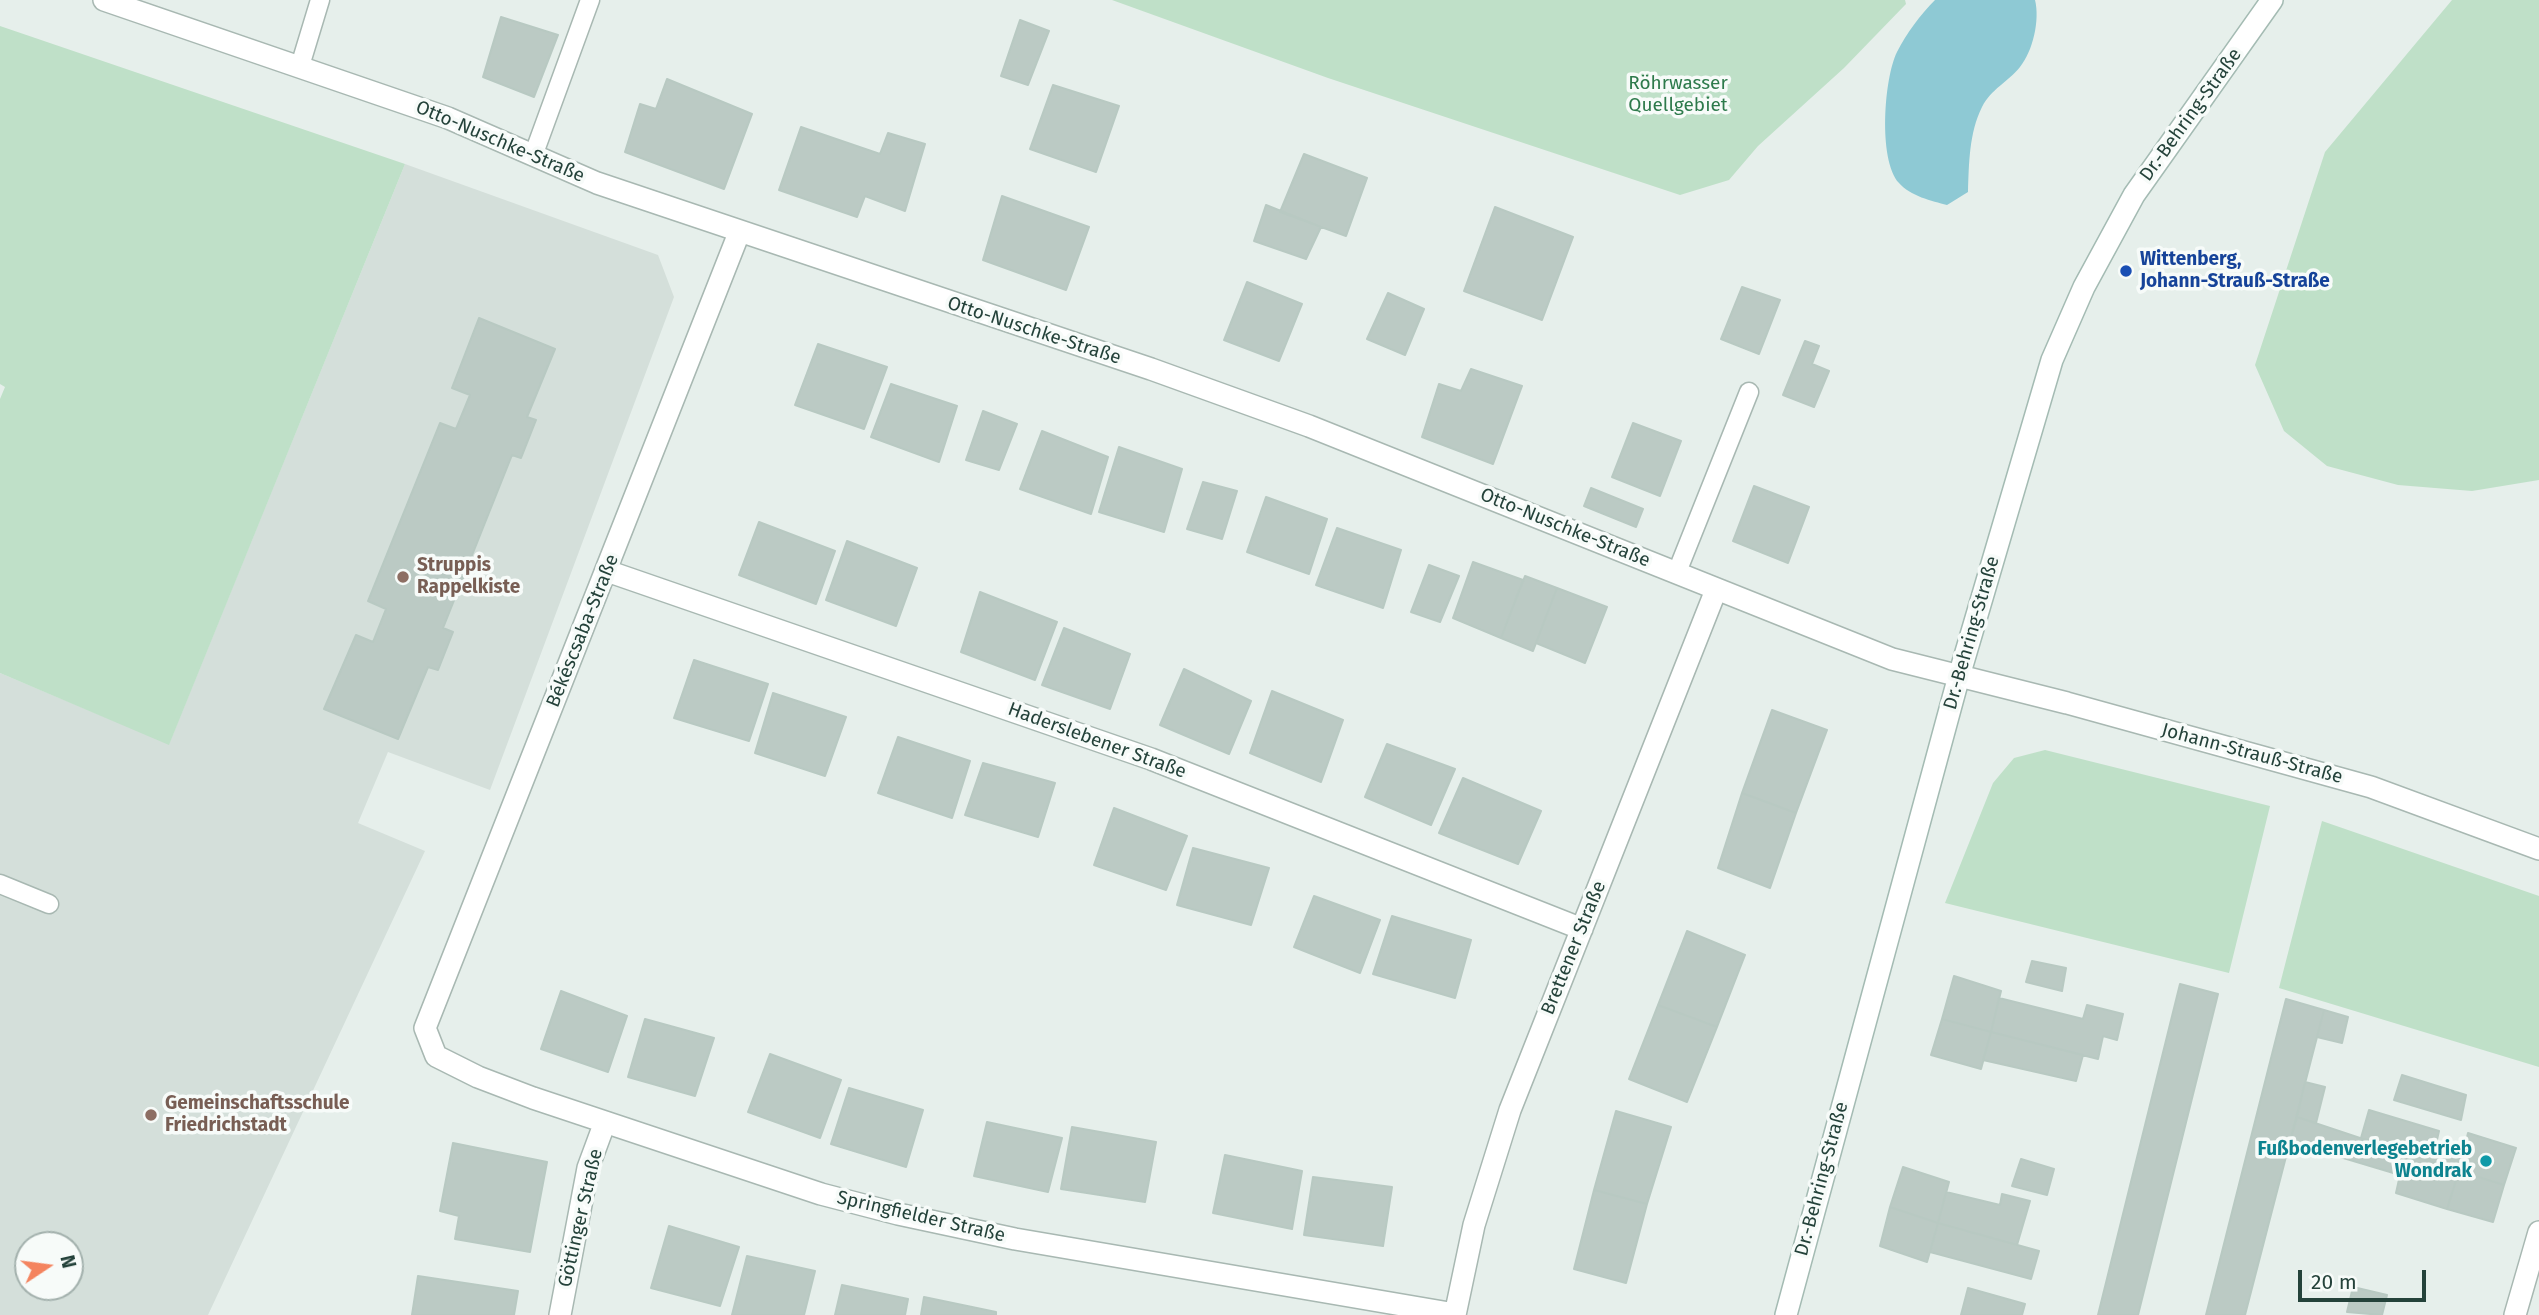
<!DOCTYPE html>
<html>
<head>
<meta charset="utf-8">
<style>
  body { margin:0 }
  #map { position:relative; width:2539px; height:1315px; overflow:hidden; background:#e6efeb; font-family:"Fira Sans",sans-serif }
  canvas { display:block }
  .north { position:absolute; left:14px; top:1231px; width:70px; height:70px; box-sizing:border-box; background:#f7fbf9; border:2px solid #a3b1ad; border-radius:50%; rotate:77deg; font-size:19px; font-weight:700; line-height:28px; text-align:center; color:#24423a }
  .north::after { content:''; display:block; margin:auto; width:24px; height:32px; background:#f4845f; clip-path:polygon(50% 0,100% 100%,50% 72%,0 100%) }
  .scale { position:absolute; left:2298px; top:1270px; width:128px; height:32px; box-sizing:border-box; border:4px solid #24423a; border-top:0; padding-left:9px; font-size:21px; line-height:24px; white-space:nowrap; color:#24423a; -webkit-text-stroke:5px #f7fbf9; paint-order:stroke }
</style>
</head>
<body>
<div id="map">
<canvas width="2539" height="1315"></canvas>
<div class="north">N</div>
<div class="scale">20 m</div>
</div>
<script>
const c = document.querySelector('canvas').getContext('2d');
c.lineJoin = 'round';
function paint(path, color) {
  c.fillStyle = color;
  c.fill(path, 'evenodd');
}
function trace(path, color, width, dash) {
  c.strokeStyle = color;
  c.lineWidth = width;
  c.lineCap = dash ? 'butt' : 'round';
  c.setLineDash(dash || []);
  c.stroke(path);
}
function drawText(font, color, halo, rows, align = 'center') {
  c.font = font + ' "Fira Sans",sans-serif';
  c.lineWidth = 7;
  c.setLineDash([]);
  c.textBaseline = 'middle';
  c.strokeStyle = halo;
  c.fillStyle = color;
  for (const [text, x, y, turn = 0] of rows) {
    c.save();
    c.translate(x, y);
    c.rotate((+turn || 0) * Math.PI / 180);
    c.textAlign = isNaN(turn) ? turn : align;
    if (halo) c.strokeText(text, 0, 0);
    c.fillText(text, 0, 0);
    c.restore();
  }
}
paint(new Path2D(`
  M405,164L658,255L674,297L490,790L388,752L358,823L425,851L208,1315H0V673L169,744ZM28,1245H70V1287H28Z`), '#d4dfda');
paint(new Path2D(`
  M1112,0H1905L1906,4L1844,68L1758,146L1729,180L1680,195L1328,78Z
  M2452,0H2539V480L2472,491L2398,485L2327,466L2284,431L2255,365L2325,152Z
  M0,26L405,164L169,745L0,673V399L5,387L0,384Z
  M2045,750L2270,806L2229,973L1945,903L1993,783L2014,758Z
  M2322,821L2539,896V1067L2279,988Z`), '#bfe0c8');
paint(new Path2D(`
  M1935,0H2035C2040,20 2033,51 2020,67C2008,82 1991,89 1982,107C1969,133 1969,164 1968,192L1947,205C1932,201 1910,196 1899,183C1878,160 1884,78 1897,52C1906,34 1921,14 1935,0Z`), '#8ec9d4');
const building = new Path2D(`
  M501,17L558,35L534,97L483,77Z
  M1020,20L1049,31L1028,85L1001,76Z
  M667,79L752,114L724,189L625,152L640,104L656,109Z
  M1053,85L1119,106L1096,172L1030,149Z
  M801,127L880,154L888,133L925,144L905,211L865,196L857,217L779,190Z
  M1304,154L1367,178L1346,236L1280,212Z
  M1002,196L1089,227L1066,290L983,260Z
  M1266,205L1321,227L1306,259L1254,241Z
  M1495,207L1573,237L1542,320L1464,291Z
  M1247,282L1302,304L1279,361L1224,340Z
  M1742,287L1780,300L1759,354L1721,339Z
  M1388,293L1424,309L1405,355L1367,339Z
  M479,318L555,349L527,417L536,420L521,458L512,455L443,628L453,632L438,670L428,667L398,739L324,709L356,635L373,642L386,609L368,601L440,423L456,429L470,395L452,388Z
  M1805,341L1819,346L1812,364L1829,371L1814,407L1783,395Z
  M818,344L887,367L864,429L795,405Z
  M1471,369L1522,386L1493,464L1422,437L1439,384L1461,391Z
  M891,384L957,406L939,462L871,437Z
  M983,411L1017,424L999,470L966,460Z
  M1633,423L1681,441L1660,496L1612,477Z
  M1042,431L1108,457L1091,514L1020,489Z
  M1119,447L1182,469L1164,532L1099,512Z
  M1203,482L1237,491L1222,539L1187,529Z
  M1754,486L1809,507L1788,563L1733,541Z
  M1591,488L1643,509L1636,527L1584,506Z
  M1266,497L1327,519L1309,574L1247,552Z
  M759,522L835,551L816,604L739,575Z
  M1337,528L1401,550L1383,608L1316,585Z
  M847,541L917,568L896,626L826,600Z
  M1473,562L1523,580L1501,638L1453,618Z
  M1429,565L1459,576L1440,622L1411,612Z
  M1525,576L1557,588L1533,651L1501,638Z
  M1557,588L1607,607L1585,663L1536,643Z
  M980,592L1057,622L1035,680L961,652Z
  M1064,628L1130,654L1110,709L1042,685Z
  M694,660L768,684L749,741L674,718Z
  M1184,669L1251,701L1229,754L1160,725Z
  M1272,691L1343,720L1321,782L1250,753Z
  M773,693L846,717L825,776L755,753Z
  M1772,710L1827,730L1796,813L1742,793Z
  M898,737L970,761L952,818L878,793Z
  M1387,744L1455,769L1431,825L1365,797Z
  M983,763L1055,783L1038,837L965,815Z
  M1463,778L1541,811L1518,864L1439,833Z
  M1742,793L1796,813L1770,888L1718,868Z
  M1114,808L1187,836L1166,890L1094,865Z
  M1193,848L1269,868L1251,925L1177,905Z
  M1314,896L1380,920L1360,973L1294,947Z
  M1392,916L1471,940L1455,998L1373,974Z
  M1687,931L1745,955L1717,1027L1658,1005Z
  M2032,961L2066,968L2062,991L2026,982Z
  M1954,976L2001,991L1991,1032L1942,1019Z
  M2180,984L2218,994L2138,1315H2098Z
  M561,991L627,1016L608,1072L541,1049Z
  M1999,998L2083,1019L2087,1005L2123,1014L2117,1040L2103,1036L2098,1059L1991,1032Z
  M2286,999L2324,1010L2317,1037L2245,1315H2206Z
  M1658,1005L1717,1027L1687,1102L1629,1079Z
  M2324,1010L2348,1017L2342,1043L2317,1037Z
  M645,1019L714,1038L695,1096L628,1077Z
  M1942,1019L1991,1032L1981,1069L1931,1055Z
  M1991,1032L2083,1055L2076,1081L1983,1060Z
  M770,1054L841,1080L820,1138L748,1112Z
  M2402,1075L2466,1095L2461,1120L2394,1100Z
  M2305,1082L2325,1087L2316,1123L2297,1117Z
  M849,1088L923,1110L906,1167L831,1144Z
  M2369,1110L2439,1131L2436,1144L2463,1152L2459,1171L2361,1138Z
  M1616,1111L1671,1127L1647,1204L1594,1190Z
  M2297,1117L2459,1171L2447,1209L2396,1193L2400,1175L2290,1142Z
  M987,1122L1062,1138L1048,1192L974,1176Z
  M1072,1127L1156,1142L1145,1202L1061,1189Z
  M2468,1133L2516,1148L2504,1185L2459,1171Z
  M453,1143L547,1162L530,1252L455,1239L459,1216L440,1211Z
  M1225,1155L1302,1171L1292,1229L1213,1213Z
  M2021,1159L2054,1169L2047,1195L2012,1186Z
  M1903,1167L1949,1182L1938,1223L1890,1207Z
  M2459,1171L2504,1185L2493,1222L2447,1209Z
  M1313,1177L1392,1187L1383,1246L1304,1235Z
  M1594,1190L1647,1204L1626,1283L1574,1269Z
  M1946,1192L2000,1205L2002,1194L2030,1201L2017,1245L1938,1223Z
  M1890,1207L1938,1223L1927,1262L1880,1246Z
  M1938,1223L2039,1251L2031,1279L1930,1252Z
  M669,1226L739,1247L720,1306L651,1288Z
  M747,1256L815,1271L804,1315H732Z
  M418,1276L518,1291L514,1315H412Z
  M842,1285L908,1299L905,1315H835Z
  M2353,1287L2387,1295L2382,1315L2347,1312Z
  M1968,1288L2025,1304L2022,1315H1961Z
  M924,1297L996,1312V1315H921Z`);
paint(building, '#bbcac4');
trace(building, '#b8c9c2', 2);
const lane = new Path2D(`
  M300,66L320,0
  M533,156L590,0
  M1677,572L1749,392
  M0,884L49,904`);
const street = new Path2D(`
  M104,0L448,118L597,183L1151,369L1309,426L1892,659L2067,703L2371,787L2539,849
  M739,233L425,1028L436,1056L478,1077L533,1098L821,1194L898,1214L1015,1239L1455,1314
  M607,571L1151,759L1582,929
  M560,1315L588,1168L605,1122
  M1455,1315L1474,1225L1510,1110L1716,590
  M2515,1315L2539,1232`);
const secondary = new Path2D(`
  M1786,1315L1959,676L2052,360L2084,287L2134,195L2272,0`);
trace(lane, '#a8b8b2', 21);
trace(street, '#a8b8b2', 24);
trace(secondary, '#a4bbb3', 24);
trace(lane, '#fff', 18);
trace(street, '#fff', 21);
trace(secondary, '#fff', 21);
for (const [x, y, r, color] of [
  [2126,271,7,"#1a4fb4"],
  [403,577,7,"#8d6e63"],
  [151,1115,7,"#8d6e63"],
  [2486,1161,7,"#0f9aa8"]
]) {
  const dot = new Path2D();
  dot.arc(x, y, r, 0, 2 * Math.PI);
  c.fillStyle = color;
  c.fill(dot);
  trace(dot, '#f7fbf9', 2.5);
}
drawText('19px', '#2d7a4b', '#f7fbf9', [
  ["Röhrwasser",1678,84],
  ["Quellgebiet",1678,106]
]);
drawText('19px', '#24423a', '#f7fbf9', [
  ["Dr.-Behring-Straße",2191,115,-54],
  ["Otto-Nuschke-Straße",500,142,23],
  ["Otto-Nuschke-Straße",1034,331,18],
  ["Otto-Nuschke-Straße",1565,528,22],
  ["Békéscsaba-Straße",583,631,-68],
  ["Dr.-Behring-Straße",1972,633,-74],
  ["Haderslebener Straße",1097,741,20],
  ["Johann-Strauß-Straße",2252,754,15],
  ["Brettener Straße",1574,948,-68],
  ["Dr.-Behring-Straße",1822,1179,-75],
  ["Springfielder Straße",921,1217,13],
  ["Göttinger Straße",581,1218,-77]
]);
drawText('bold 19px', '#164399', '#f7fbf9', [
  ["Wittenberg,",2140,260],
  ["Johann-Strauß-Straße",2140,282]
], 'left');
drawText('bold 19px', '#785e54', '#f7fbf9', [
  ["Struppis",417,566],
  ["Rappelkiste",417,588],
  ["Gemeinschaftsschule",165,1104],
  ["Friedrichstadt",165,1126]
], 'left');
drawText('bold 19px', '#0d838f', '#f7fbf9', [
  ["Fußbodenverlegebetrieb",2472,1150],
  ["Wondrak",2472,1172]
], 'right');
</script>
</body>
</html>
